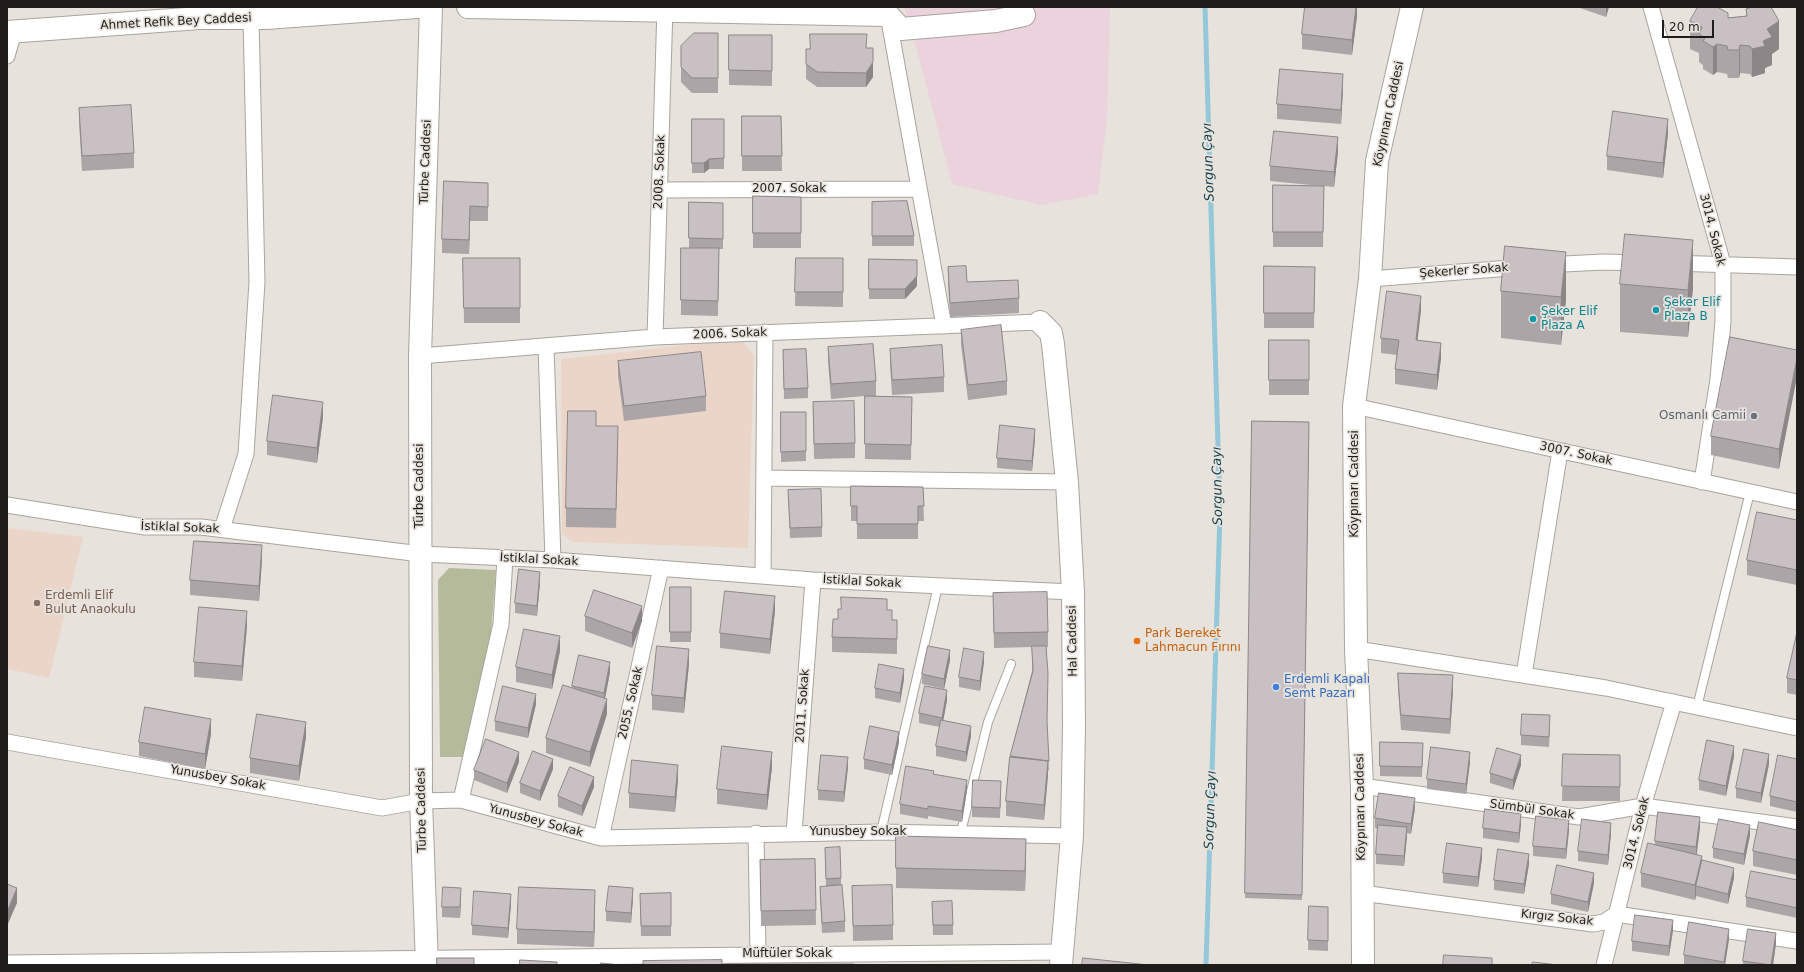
<!DOCTYPE html>
<html>
<head>
<meta charset="utf-8">
<style>
  body { margin:0 }
  #map { position:relative; width:1804px; height:972px; overflow:hidden; background:#e7e3dc; font-family:"DejaVu Sans",sans-serif }
  canvas { display:block }
  .frame { position:absolute; inset:0; border:8px solid #1f1d1b; pointer-events:none }
  .scale { position:absolute; left:1662px; top:20px; width:52px; height:18px; box-sizing:border-box; border:2px solid #1f1d1b; border-top:0; padding-left:5px; font-size:12px; line-height:14px; white-space:nowrap; color:#1f1d1b; -webkit-text-stroke:3px #e7e3dc; paint-order:stroke }
</style>
</head>
<body>
<div id="map">
<canvas width="1804" height="972"></canvas>
<div class="frame"></div>
<div class="scale">20 m</div>
</div>
<script>
const c = document.querySelector('canvas').getContext('2d');
c.lineJoin = 'round';
function paint(path, color) {
  c.fillStyle = color;
  c.fill(path, 'evenodd');
}
function trace(path, color, width, dash) {
  c.strokeStyle = color;
  c.lineWidth = width;
  c.lineCap = dash ? 'butt' : 'round';
  c.setLineDash(dash || []);
  c.stroke(path);
}
function drawText(font, color, halo, rows, align = 'center') {
  c.font = font + ' "DejaVu Sans",sans-serif';
  c.lineWidth = 3.5;
  c.setLineDash([]);
  c.textBaseline = 'middle';
  c.strokeStyle = halo;
  c.fillStyle = color;
  for (const [text, x, y, turn = 0] of rows) {
    c.save();
    c.translate(x, y);
    c.rotate((+turn || 0) * Math.PI / 180);
    c.textAlign = isNaN(turn) ? turn : align;
    if (halo) c.strokeText(text, 0, 0);
    c.fillText(text, 0, 0);
    c.restore();
  }
}
paint(new Path2D(`
  M904,7H1110L1107,118L1098,194L1042,205L952,184L918,54Z`), '#ebd2dc');
paint(new Path2D(`
  M741,339L754,355L748,548L573,542L562,534L561,359Z
  M7,528L83,537L49,678L7,669Z`), '#ebd5c8');
paint(new Path2D(`
  M449,568L496,570L491,633L465,757H440L438,580Z`), '#b5ba9b');
trace(new Path2D(`
  M1205,7L1220,513L1206,965`), '#94c7d9', 5);
const lane = new Path2D(`
  M1697,707L1750,492
  M881,832L938,586
  M961,832L988,722L1011,664`);
const street = new Path2D(`
  M1651,7L1723,264V321L1718,379L1702,482
  M888,15L944,326
  M7,56L14,32
  M659,190L919,189
  M1672,263L1797,267
  M1545,265L1603,262L1642,263
  M1370,279L1523,267
  M655,337L665,7
  M546,346L553,560
  M420,356L655,337L1040,322
  M1354,406L1797,502
  M764,478L1067,482
  M7,505L145,527H201L421,554L553,560L813,580L1073,592
  M222,529L246,454L257,282L251,18
  M763,576L765,332
  M1356,649L1606,688L1797,728
  M1524,675L1560,451
  M7,742L382,808L421,801L461,800L601,838L881,832L1072,836
  M1362,786L1579,817L1643,806L1797,827
  M461,800L501,624L505,558
  M756,833L758,954
  M794,833L813,580
  M601,838L661,568
  M1362,893L1593,924L1604,922L1616,914L1797,941
  M7,963C359,960 711,954 1063,952
  M1604,965L1643,806L1674,702`);
const secondary = new Path2D(`
  M468,7L888,15L901,29L996,21L1024,15
  M7,32L200,18H266L417,7
  M1040,322L1051,333L1053,344L1067,482L1073,592L1074,727L1072,836L1061,965
  M427,965L421,801L420,356L431,7
  M1363,965L1362,786L1356,649L1354,406L1370,279L1377,161L1412,7`);
trace(lane, '#a8a49d', 10);
trace(street, '#a8a49d', 17);
trace(secondary, '#a8a49d', 24);
trace(lane, '#fff', 8);
trace(street, '#fff', 15);
trace(secondary, '#fff', 22);
paint(new Path2D(`
  M1357,7V16L1352,55L1302,49V34Z
  M1577,7H1609L1606,17Z
  M1746,9L1779,49L1772,54V65L1765,68V73L1752,77L1750,74L1740,73L1739,78H1728L1727,74L1717,72L1713,75L1703,69V65L1699,62V53L1690,49V21L1746,16Z
  M718,33V93H692L681,82V46Z
  M729,35H772V86L729,85Z
  M867,48L873,77L866,87H817L806,79V49Z
  M1343,89L1341,124L1277,119V104Z
  M79,108L134,153V168L82,171L79,123Z
  M742,116H781L782,171H742Z
  M692,119H724V169H709L704,173H692Z
  M1668,134L1663,178L1607,170V156Z
  M1338,152L1334,187L1324,186L1323,247H1273V185L1321,186L1270,181V166Z
  M488,183V221H470L469,254L442,253V239Z
  M753,196L801,197V248H753Z
  M689,202L723,203V249H719L718,316L681,315V248H689Z
  M872,202L914,236V246H872Z
  M1505,246L1566,300L1561,345L1501,338V291Z
  M463,258H520V323H464Z
  M796,258H843V307L795,306Z
  M869,259L917,286L905,299H869Z
  M1264,266L1315,267L1314,328H1264Z
  M948,267L967,282L1019,298V313L950,317L948,282Z
  M1620,284L1693,288L1688,337L1620,332Z
  M1421,310L1417,340L1441,358L1437,390L1395,384V369L1397,355L1381,353V338Z
  M961,330L1007,381V395L968,400L961,345Z
  M1269,340H1309V395H1269Z
  M828,347L876,381V396H866L912,397L911,460L865,459V396L831,399L828,362Z
  M890,349L944,377V392L892,395L890,364Z
  M783,350L808,388V398L784,399Z
  M1797,350L1779,469L1711,455V436Z
  M618,361L706,396V411L624,421L618,376Z
  M813,402L855,443V458L814,459Z
  M781,412H806V461L781,462Z
  M323,417L317,463L267,455V441Z
  M1252,421L1309,422L1302,900L1245,898Z
  M596,426L618,446L616,528L566,527V508Z
  M1035,439L1032,471L997,468V458Z
  M851,486L923,487L924,521H918V539H857V521H851Z
  M788,490L822,527V537L790,538Z
  M1797,520V585L1747,575V560Z
  M262,560L259,601L190,595V580Z
  M540,582L537,616L515,613V603Z
  M670,587H691V642H670Z
  M993,593L1048,632V647H1046L1047,725L1049,771L1048,770L1044,820L1006,816V801L1010,756L1032,671V647L994,648Z
  M887,610L892,620L897,635V654L832,652V637L838,619Z
  M775,611L770,654L720,648V633Z
  M585,616L642,621L632,648L585,631Z
  M247,626L242,681L194,677V662Z
  M1797,632V695L1787,693V678Z
  M560,651L552,689L516,682V667Z
  M950,660L944,689L922,684V674Z
  M984,662L980,691L959,687V677Z
  M689,664L684,713L652,710V695Z
  M610,672L605,699L607,714L590,767L546,753V738L572,688V686Z
  M1398,673L1453,690L1450,734L1401,730L1398,688Z
  M904,679L900,703L875,698V688Z
  M947,700L943,720L971,736L966,762L936,756V746L940,727L919,723V713Z
  M536,704L528,738L495,731V721Z
  M1550,725L1549,747L1521,745V735Z
  M211,734L205,769L139,756V742Z
  M306,737L299,781L250,773V758Z
  M899,742L892,775L864,769V759Z
  M1380,742L1423,743L1422,777L1380,776Z
  M1563,754L1620,755V801H1562Z
  M1734,756L1726,796L1699,790V780Z
  M1797,759V812L1770,806V796Z
  M519,762L507,793L474,780V770Z
  M1470,762L1466,794L1427,789V779Z
  M1769,764L1761,803L1736,798V788Z
  M1521,765L1513,790L1490,783V773Z
  M772,767L767,810L717,804V789Z
  M848,767L844,802L818,800V790Z
  M553,769L540,801L520,793V783Z
  M934,774L967,790L962,822L928,816V819L900,814V804Z
  M678,780L675,812L629,808V793Z
  M594,787L582,816L558,807V796Z
  M1001,791L1000,818L972,817V807Z
  M1415,808L1411,834L1407,833L1404,866L1376,864V854L1378,829L1375,828V818Z
  M1521,824L1519,843L1483,838V828Z
  M1700,827L1697,854L1702,860L1734,878L1728,904L1696,896L1695,900L1641,887V873L1655,845V841Z
  M1569,830L1566,859L1533,856V846Z
  M1797,830V875L1753,866V851Z
  M1611,833L1608,865L1578,861V851Z
  M1750,835L1744,865L1713,858V848Z
  M825,848L841,878V886L845,921V932L822,933L820,897V887H826Z
  M1482,858L1478,887L1443,883V873Z
  M815,859L816,925L761,926L760,860Z
  M1026,859L1025,891L896,888V868Z
  M1529,864L1524,894L1494,890V880Z
  M1797,880V918L1746,907V897Z
  M1594,883L1588,912L1551,904V894Z
  M852,886L893,925V940L853,941Z
  M671,893V936H641L640,894Z
  M461,898L460,918L442,917V907Z
  M633,898L631,923L606,921V911Z
  M932,902L953,925V935H933Z
  M511,904L508,938L472,935V925Z
  M595,905L594,947L517,944V929Z
  M1309,906L1328,907V951L1308,950Z
  M1673,930L1669,956L1632,951V941Z
  M1729,939L1725,965H1684V955Z
  M1776,943L1773,965H1743V961Z`), '#aca5a8');
paint(new Path2D(`
  M1356,7H1357V16L1352,55V40Z
  M1606,7H1609L1606,17Z
  M1779,21V49L1772,54V65L1765,68V73L1752,77V49L1763,41L1767,29Z
  M1717,44V72L1713,75V47Z
  M1740,45V73L1739,78V50Z
  M873,62V77L866,87V73Z
  M1343,74V89L1341,124V110Z
  M1668,119V134L1663,178V163Z
  M1338,137V152L1334,187V172Z
  M709,159V169L704,173V163Z
  M470,206V221L469,254V240Z
  M1693,240V288L1688,337V290Z
  M1566,252V300L1561,345V297Z
  M917,276V286L905,299V289Z
  M1421,296V310L1416,354V340Z
  M1441,343V358L1437,390V375Z
  M1797,358V377L1779,469V449Z
  M323,402V417L317,463V448Z
  M1035,429V439L1032,471V461Z
  M262,545V560L259,601V586Z
  M540,572V582L537,616V606Z
  M775,596V611L770,654V639Z
  M642,606V621L632,648V633Z
  M247,611V626L242,681V666Z
  M560,636V651L552,689V675Z
  M689,649V664L684,713V698Z
  M950,650V660L944,689V679Z
  M984,652V662L980,691V681Z
  M610,662V672L604,703V693Z
  M904,669V679L900,703V693Z
  M1453,675V690L1450,734V719Z
  M947,690V700L942,728V718Z
  M536,694V704L528,738V728Z
  M607,699V714L590,767V752Z
  M211,719V734L205,769V754Z
  M306,722V737L299,781V766Z
  M971,726V736L966,762V752Z
  M899,732V742L892,775V765Z
  M1734,746V756L1726,796V786Z
  M519,752V762L507,793V783Z
  M772,752V767L767,810V795Z
  M1470,752V762L1466,794V784Z
  M1769,754V764L1761,803V793Z
  M1521,755V765L1513,790V780Z
  M848,757V767L844,802V792Z
  M553,759V769L540,801V791Z
  M1048,761V776L1044,820V805Z
  M678,765V780L675,812V797Z
  M594,777V787L582,816V806Z
  M967,780V790L962,822V811Z
  M1415,798V808L1411,834V824Z
  M1521,814V824L1519,843V833Z
  M1700,817V827L1696,857V847Z
  M1569,820V830L1566,859V849Z
  M1611,823V833L1608,865V855Z
  M1750,825V835L1744,865V854Z
  M1407,827V837L1404,866V856Z
  M1026,839V859L1025,891V871Z
  M1482,848V858L1478,887V877Z
  M1529,854V864L1524,894V884Z
  M1702,856V870L1696,886V896L1695,900V885Z
  M1734,868V878L1728,904V894Z
  M1594,873V883L1588,912V902Z
  M17,888V903L7,926V912Z
  M461,888V898L460,918V907Z
  M633,888V898L631,923V913Z
  M595,890V905L594,947V932Z
  M511,894V904L508,938V928Z
  M1673,920V930L1669,956V946Z
  M1729,929V939L1725,965H1724Z
  M1776,933V943L1773,965H1771Z`), '#8c8688');
const building = new Path2D(`
  M1305,7H1356L1352,40L1302,34Z
  M1698,7H1717L1728,13V18L1747,16L1746,9L1752,7H1771L1779,21L1767,29L1772,37L1763,41L1765,46L1752,49L1750,46L1740,45L1739,50H1728L1727,46L1717,44L1713,47L1703,41L1705,38L1699,34L1702,27L1690,21Z
  M694,33H718V78H692L681,67V46Z
  M810,34H867L866,48H873V62L866,73L817,72L806,64V49H810Z
  M729,35H772V71L729,70Z
  M1280,69L1343,74L1341,110L1277,104Z
  M131,105L134,153L82,156L79,108Z
  M1613,111L1668,119L1663,163L1607,156Z
  M742,116H781L782,156H742Z
  M692,119H724V158L709,159L704,163H692Z
  M1274,131L1338,137L1334,172L1270,166Z
  M444,181L488,183V207L470,206L469,240L442,239Z
  M1273,185L1324,186L1323,232H1273Z
  M753,196L801,197V233H753Z
  M907,201L914,236H872V202Z
  M689,202L723,203V239L689,238Z
  M1625,234L1693,240L1688,290L1620,284Z
  M1505,246L1566,252L1561,297L1501,291Z
  M681,248H719L718,301L681,300Z
  M463,258H520V308H464Z
  M796,258H843V292H795Z
  M869,259L917,260V276L905,289H869Z
  M966,266L967,282L1018,280L1019,298L950,303L948,267Z
  M1264,266L1315,267L1314,313H1264Z
  M1387,291L1421,296L1416,340L1441,343L1437,375L1395,369L1399,340L1381,338Z
  M1001,325L1007,381L968,385L961,330Z
  M1730,337L1797,350V358L1779,449L1711,436Z
  M1269,340H1309V380H1269Z
  M873,344L876,381L831,384L828,347Z
  M942,345L944,377L892,380L890,349Z
  M806,349L808,388L784,389L783,350Z
  M701,352L706,396L624,406L618,361Z
  M273,395L323,402L317,448L267,441Z
  M865,396L912,397L911,445L865,444Z
  M854,401L855,443L814,444L813,402Z
  M568,411H596V426H618L616,509L566,508Z
  M781,412H806V451L781,452Z
  M1252,421L1309,422L1302,895L1245,893Z
  M1000,425L1035,429L1032,461L997,458Z
  M851,486L923,487L924,506H918V524H857V506H851Z
  M821,489L822,527L790,528L788,490Z
  M1757,512L1797,520V570L1747,560Z
  M194,541L262,545L259,586L190,580Z
  M519,569L540,572L537,606L515,603Z
  M670,587H691V632H670Z
  M594,590L642,606L632,633L585,616Z
  M725,591L775,596L770,639L720,633Z
  M1047,592L1048,632L994,633L993,593Z
  M841,597L887,599V610H892V620H897V639L832,637L833,619H838V609H841Z
  M199,607L247,611L242,666L194,662Z
  M524,629L560,636L552,675L516,667Z
  M1797,632V680L1787,678Z
  M657,646L689,649L684,698L652,695Z
  M928,646L950,650L944,679L922,674Z
  M1032,646H1046L1048,673L1047,721L1049,761L1010,756L1033,671Z
  M964,648L984,652L980,681L959,677Z
  M579,655L610,662L604,693L572,686Z
  M879,664L904,669L900,693L875,688Z
  M1398,673L1453,675L1450,719L1401,715Z
  M563,685L607,699L590,752L546,738Z
  M503,686L536,694L528,728L495,721Z
  M925,686L947,690L942,718L919,713Z
  M145,707L211,719L205,754L139,742Z
  M257,714L306,722L299,766L250,758Z
  M1522,714L1550,715L1549,737L1521,735Z
  M941,720L971,726L966,752L936,746Z
  M870,726L899,732L892,765L864,759Z
  M486,739L519,752L507,783L474,770Z
  M1707,740L1734,746L1726,786L1699,780Z
  M1380,742L1423,743L1422,767L1380,766Z
  M722,746L772,752L767,795L717,789Z
  M1431,747L1470,752L1466,784L1427,779Z
  M1497,748L1521,755L1513,780L1490,773Z
  M1744,749L1769,754L1761,793L1736,788Z
  M533,751L553,759L540,791L520,783Z
  M1563,754L1620,755V787L1562,786Z
  M821,755L848,757L844,792L818,790Z
  M1778,755L1797,759V802L1770,796Z
  M1010,757L1048,761L1044,805L1006,801Z
  M632,760L678,765L675,797L629,793Z
  M906,766L934,771L933,774L967,780L962,811L928,806V809L900,804Z
  M570,767L594,777L582,806L558,796Z
  M973,780L1001,781L1000,808L972,807Z
  M1379,793L1415,798L1411,824L1375,818Z
  M1485,809L1521,814L1519,833L1483,828Z
  M1658,812L1700,817L1696,847L1655,841Z
  M1536,816L1569,820L1566,849L1533,846Z
  M1582,819L1611,823L1608,855L1578,851Z
  M1719,819L1750,825L1744,854L1713,848Z
  M1759,822L1797,830V860L1753,851Z
  M1378,825L1407,827L1404,856L1376,854Z
  M896,836L1026,839L1025,871L896,868Z
  M1447,843L1482,848L1478,877L1443,873Z
  M1648,843L1702,856L1695,885L1641,873Z
  M840,847L841,878L826,879L825,848Z
  M1498,849L1529,854L1524,884L1494,880Z
  M815,859L816,910L761,911L760,860Z
  M1702,860L1734,868L1728,894L1696,886Z
  M1557,865L1594,873L1588,902L1551,894Z
  M1751,871L1797,880V908L1746,897Z
  M7,884L17,888L7,912Z
  M842,885L845,921L822,923L820,887Z
  M892,885L893,925L853,926L852,886Z
  M609,886L633,888L631,913L606,911Z
  M443,887L461,888L460,907H442Z
  M519,887L595,890L594,932L517,929Z
  M474,891L511,894L508,928L472,925Z
  M671,893V926H641L640,894Z
  M952,901L953,925H933L932,902Z
  M1309,906L1328,907V941L1308,940Z
  M1635,915L1673,920L1669,946L1632,941Z
  M1689,922L1729,929L1724,962L1684,955Z
  M1748,929L1776,933L1771,965L1743,961Z
  M1444,955L1492,958V965H1443Z
  M437,958H474V965H437Z
  M1083,958L1149,965H1082Z
  M520,960L557,962V965H520Z
  M722,960V965H643V961Z
  M1533,962L1558,965H1532Z
  M601,963L620,965H600Z
  M726,964H854V965H726Z`);
paint(building, '#c8c0c3');
trace(building, '#8c8688', 1);
for (const [x, y, r, color] of [
  [1656,310,4,"#0f9aa8"],
  [1533,319,4,"#0f9aa8"],
  [1754,416,4,"#6b7280"],
  [37,603,4,"#8d6e63"],
  [1137,641,4,"#e8710a"],
  [1276,687,4,"#3f7fe0"]
]) {
  const dot = new Path2D();
  dot.arc(x, y, r, 0, 2 * Math.PI);
  c.fillStyle = color;
  c.fill(dot);
  trace(dot, '#e7e3dc', 1.5);
}
drawText('12px', '#1f1d1b', '#e7e3dc', [
  ["Ahmet Refik Bey Caddesi",176,22,-3],
  ["Köypınarı Caddesi",1389,114,-78],
  ["Türbe Caddesi",426,162,-88],
  ["2008. Sokak",660,172,-88],
  ["2007. Sokak",789,189],
  ["3014. Sokak",1712,230,76],
  ["Şekerler Sokak",1464,271,-4],
  ["2006. Sokak",730,334,-2],
  ["3007. Sokak",1576,454,12],
  ["Köypınarı Caddesi",1355,484,-90],
  ["Türbe Caddesi",420,486,-90],
  ["İstiklal Sokak",180,528,2],
  ["İstiklal Sokak",539,560,3],
  ["İstiklal Sokak",862,582,3],
  ["Hal Caddesi",1073,641,-91],
  ["2055. Sokak",631,703,-77],
  ["2011. Sokak",803,706,-86],
  ["Yunusbey Sokak",218,778,10],
  ["Köypınarı Caddesi",1361,807,-91],
  ["Türbe Caddesi",422,810,-91],
  ["Sümbül Sokak",1532,810,8],
  ["Yunusbey Sokak",536,821,15],
  ["Yunusbey Sokak",858,832],
  ["3014. Sokak",1637,833,-76],
  ["Kırgız Sokak",1557,918,6],
  ["Müftüler Sokak",787,954]
]);
drawText('12px', '#0d838f', '#e7e3dc', [
  ["Şeker Elif",1664,303],
  ["Plaza B",1664,317],
  ["Şeker Elif",1541,312],
  ["Plaza A",1541,326]
], 'left');
drawText('12px', '#5b616d', '#e7e3dc', [
  ["Osmanlı Camii",1746,416]
], 'right');
drawText('12px', '#785e54', '#e7e3dc', [
  ["Erdemli Elif",45,596],
  ["Bulut Anaokulu",45,610]
], 'left');
drawText('12px', '#c56008', '#e7e3dc', [
  ["Park Bereket",1145,634],
  ["Lahmacun Fırını",1145,648]
], 'left');
drawText('12px', '#366cbe', '#e7e3dc', [
  ["Erdemli Kapalı",1284,680],
  ["Semt Pazarı",1284,694]
], 'left');
drawText('italic 13px', '#133f4e', '#e7e3dc', [
  ["Sorgun Çayı",1209,162,-92],
  ["Sorgun Çayı",1218,486,-91],
  ["Sorgun Çayı",1211,810,-88]
]);
</script>
</body>
</html>
